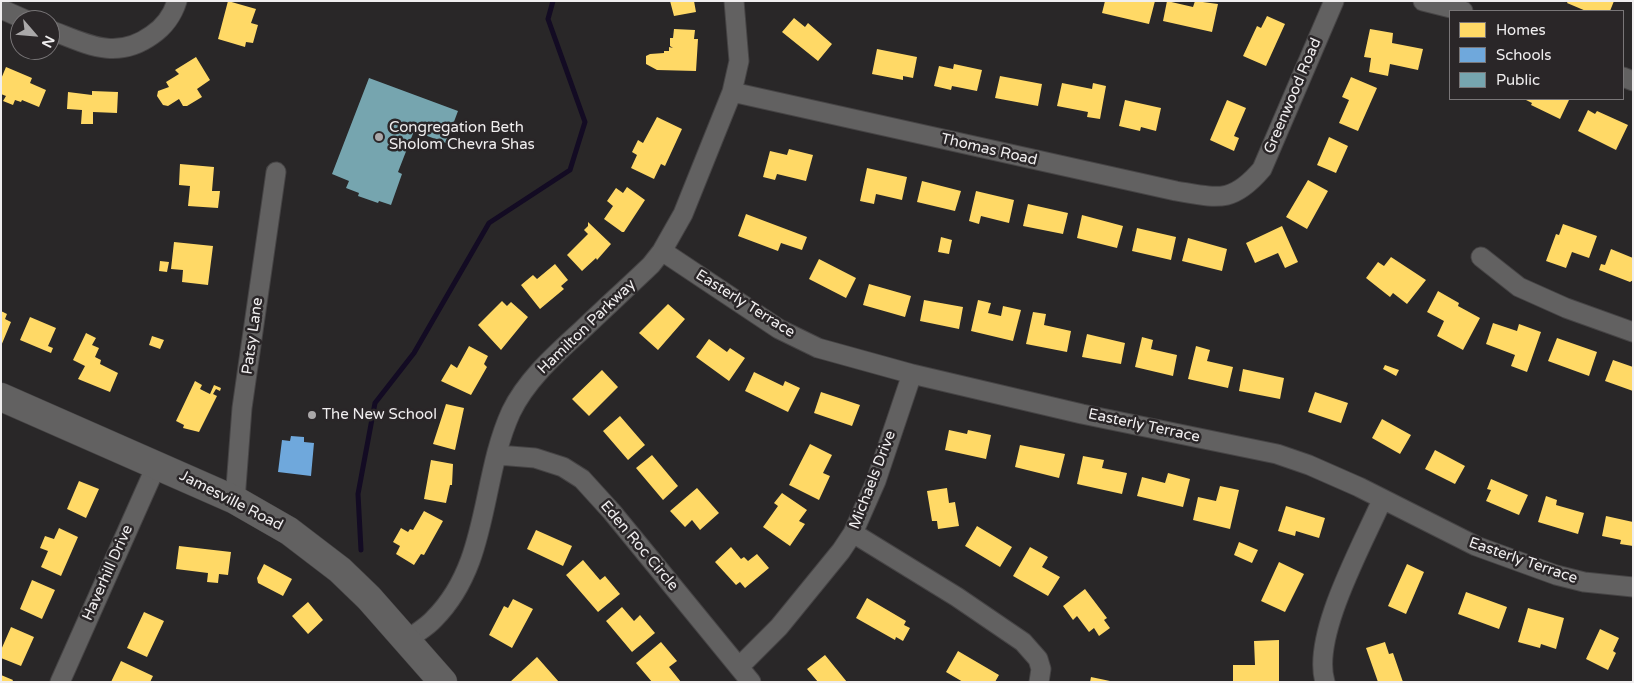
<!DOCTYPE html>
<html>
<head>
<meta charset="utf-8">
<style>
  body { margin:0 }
  #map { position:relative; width:1634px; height:683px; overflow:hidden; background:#292728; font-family:"Varela Round",sans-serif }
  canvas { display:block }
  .frame { position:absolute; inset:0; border:2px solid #f0eeef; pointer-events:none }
  .legend { position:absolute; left:1449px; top:10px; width:175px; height:90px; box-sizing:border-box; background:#2a2628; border:1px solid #797678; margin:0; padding:6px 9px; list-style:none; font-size:15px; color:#f0eeef }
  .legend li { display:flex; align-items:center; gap:10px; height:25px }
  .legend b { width:25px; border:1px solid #797678 }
  .north { position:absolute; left:10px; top:10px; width:50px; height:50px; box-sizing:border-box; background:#2a2628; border:1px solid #797678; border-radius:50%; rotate:117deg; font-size:14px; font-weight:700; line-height:20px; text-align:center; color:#f0eeef }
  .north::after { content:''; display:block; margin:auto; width:18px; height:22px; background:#aaa8a9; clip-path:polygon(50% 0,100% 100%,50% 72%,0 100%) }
</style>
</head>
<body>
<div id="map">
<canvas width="1634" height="683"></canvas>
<div class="frame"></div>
<ul class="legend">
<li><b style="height:14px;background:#ffd966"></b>Homes</li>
<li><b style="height:14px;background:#6fa8dc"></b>Schools</li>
<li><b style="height:14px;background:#76a5af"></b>Public</li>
</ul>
<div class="north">N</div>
</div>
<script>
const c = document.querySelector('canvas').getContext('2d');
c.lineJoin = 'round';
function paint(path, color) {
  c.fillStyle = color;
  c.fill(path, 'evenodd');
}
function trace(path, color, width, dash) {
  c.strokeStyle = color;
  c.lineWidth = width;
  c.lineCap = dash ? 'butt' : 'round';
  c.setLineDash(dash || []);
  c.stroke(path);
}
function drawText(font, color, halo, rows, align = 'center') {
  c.font = font + ' "Varela Round",sans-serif';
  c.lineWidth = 5;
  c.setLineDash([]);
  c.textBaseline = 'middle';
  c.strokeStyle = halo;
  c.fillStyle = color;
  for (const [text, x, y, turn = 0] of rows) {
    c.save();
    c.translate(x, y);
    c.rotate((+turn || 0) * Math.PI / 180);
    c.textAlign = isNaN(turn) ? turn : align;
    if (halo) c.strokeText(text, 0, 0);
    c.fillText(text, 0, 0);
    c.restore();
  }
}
paint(new Path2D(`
  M228,1L256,9L251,23L258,25L253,43L246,42L245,47L218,39Z
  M670,1H694L696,12L674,16Z
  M1105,1H1155L1149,24L1102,13Z
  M1167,1L1193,7L1195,1L1218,4L1212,32L1163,21Z
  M1568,1H1614L1610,11H1586L1567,3Z
  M1267,16L1285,24L1266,66L1243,56L1257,26L1261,28Z
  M794,18L805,27L808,23L832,44L818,61L782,32Z
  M674,29L695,30L694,39H698L696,71L657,70L646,64V56L650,54L664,53V51H669V47L673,48L670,46V38H673Z
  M1370,29L1393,33L1392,43L1423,49L1418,70L1390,64L1388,76L1369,72L1371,58L1364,57Z
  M877,49L917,57L913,78L903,76V80L872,74Z
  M196,57L210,80L197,89L202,97L187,106H183L179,99L168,106L163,105L157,96L158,91L169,87L166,82L179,74L175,70Z
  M954,64L982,70L977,91L952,86L951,90L934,86L939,66L953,69Z
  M6,67L32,78L30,83L46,90L39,107L22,100L21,102L15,100L13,105L3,101L6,96L1,94V79Z
  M1000,76L1042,84L1038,106L995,98Z
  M1351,77L1377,88L1358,131L1339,123L1349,100L1342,97Z
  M1062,83L1092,89L1093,83L1106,86L1100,119L1087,117L1088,112L1057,106Z
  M92,91L118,92L117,113L93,112V124H81L82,110L67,109L68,92L92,95Z
  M1524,99H1567L1569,100L1560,119L1531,105L1532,103Z
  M1125,100L1161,108L1156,131L1141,127L1140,131L1119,126Z
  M1227,100L1246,108L1234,136L1239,138L1234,151L1210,140Z
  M1588,110L1595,114L1597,111L1628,125L1616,150L1578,131Z
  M657,117L682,129L665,166L661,164L654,179L631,168L637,155L632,152L638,140L643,143Z
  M1329,137L1348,146L1336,173L1317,165Z
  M789,149L813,155L806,181L777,174L775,180L763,177L770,151L787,155Z
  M180,164L214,167L212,191H220L218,208L188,206L190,186L179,185Z
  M867,168L907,177L902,200L876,194L874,204L860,201Z
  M1308,180L1328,191L1307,229L1286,217Z
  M922,181L961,191L955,211L917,202Z
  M627,187L645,200L624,232H622L604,219L613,206L607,201L616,188L623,193Z
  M976,191L1014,200L1009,223L981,216L979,224L969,221Z
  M1028,204L1068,213L1063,234L1023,226Z
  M746,214L807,237L802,250L781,243L778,251L738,236Z
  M1082,215L1123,226L1117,248L1077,238Z
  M588,222L611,244L597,260L596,258L582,271L567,255L588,234L584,230L588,226Z
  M1563,224L1597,236L1589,258L1572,252L1566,268L1546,261L1556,234L1559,235Z
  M1282,226L1298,262L1285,268L1278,253L1255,263L1246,243Z
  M1137,228L1176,237L1171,260L1132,251Z
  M941,237L952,240L949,254L938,252Z
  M1188,238L1227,249L1222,271L1182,261Z
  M174,242L213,246L208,285L182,282L183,270L171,269Z
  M1611,249L1633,258V280L1630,282L1599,270L1601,264L1605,265Z
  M1391,257L1426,280L1407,304L1393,293L1390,297L1366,278L1378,262L1384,266Z
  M819,259L856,278L846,298L809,279Z
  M160,261L169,262L167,272L159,271Z
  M555,264L568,280L561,286L564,289L540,309L521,285L533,275L537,279Z
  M869,284L911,296L905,317L863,305Z
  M1438,291L1459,303L1458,306L1480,318L1463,350L1437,336L1444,321L1427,312Z
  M924,300L963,307L959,329L920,321Z
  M978,300L991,303L988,313L1001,316L1003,306L1021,310L1013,341L971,331Z
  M502,301L507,306L511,302L528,317L501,350L478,325Z
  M668,304L685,319L658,350L639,333Z
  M1,311L7,314L5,319L11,322L1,346Z
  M1033,312L1046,314L1044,325L1071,331L1067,352L1026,344Z
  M30,317L56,328L48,346L53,348L51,353L20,340Z
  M1493,323L1517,331L1519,324L1541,332L1527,372L1511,366L1515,355L1486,344Z
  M86,333L96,338L92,345L99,348L95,357L101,360L100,364L118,373L110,392L78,379L85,366L73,360Z
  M1087,334L1125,343L1121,364L1082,357Z
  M152,336L164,340L160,349L149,345Z
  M1142,337L1153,340L1151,349L1177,355L1173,376L1135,367Z
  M1557,338L1597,352L1589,376L1548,361Z
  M709,339L727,352L730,348L745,358L729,381L696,357Z
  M469,346L488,356L484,364L487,367L471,395L441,381L451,364L457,368Z
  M1196,346L1210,350L1207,361L1233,367L1228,388L1188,379Z
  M1613,360L1633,367V391L1605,381Z
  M1385,365L1399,370L1396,376L1383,369Z
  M1243,369L1284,378L1280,399L1239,391Z
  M602,370L618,387L589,416L572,399Z
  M754,372L783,386L785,381L800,388L788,412L745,391Z
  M195,381L202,385L200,389L210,394L214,385L221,388L220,391L216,389L213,394L217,396L199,432L183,428L184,425L176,421Z
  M821,392L860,405L852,426L814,413Z
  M1315,392L1348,403L1341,423L1308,412Z
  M446,404L464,408L455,450L433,444Z
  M620,416L645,445L628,460L603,431Z
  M1382,419L1411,435L1400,454L1372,438Z
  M949,430L967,434L968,430L991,435L986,459L945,450Z
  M810,444L832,455L823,473L830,476L819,500L789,485Z
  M1020,445L1065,454L1059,478L1015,467Z
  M1435,450L1465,466L1455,484L1425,469Z
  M652,455L678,486L663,500L636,468Z
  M1083,456L1104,460L1102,468L1127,473L1122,494L1077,484Z
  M431,460L453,464L452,485H450L446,503L424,499Z
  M1168,473L1190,479L1183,507L1137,496L1142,477L1165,483Z
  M1491,479L1528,495L1519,515L1486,501L1491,490L1487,489Z
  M79,481L99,489L86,518L67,509Z
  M1220,486L1239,490L1230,529L1193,520L1198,497L1216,501Z
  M697,488L719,513L700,530L692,520L685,527L670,511Z
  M947,488L949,503L955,502L959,526L938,529L937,521H932L927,491Z
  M782,493L807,510L799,521L805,524L790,546L763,527L778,506L774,503Z
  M1546,496L1557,500L1556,505L1584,513L1578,534L1538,522Z
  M1286,506L1325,518L1319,538L1296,531L1295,536L1278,531Z
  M424,511L443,521L424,555L421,554L414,565L396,554L400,546L393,542L401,528L408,532L410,529L413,530Z
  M1606,516L1633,522V546L1620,544L1621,540L1602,536Z
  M977,526L1012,547L1000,567L965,546Z
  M59,528L78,537L61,576L41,567L48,551L40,548L45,536L54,539Z
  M536,530L572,546L563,566L527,549Z
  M1239,542L1258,550L1252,563L1234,555Z
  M179,546L231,552L228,575L219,574L218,583L207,582L208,573L176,569Z
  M731,547L741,559L744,557L748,561L757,554L769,568L745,588L740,582L736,585L715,562Z
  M1030,547L1048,557L1042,567L1060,577L1048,596L1013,576Z
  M583,560L600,580L605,576L620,594L598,612L566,575Z
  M1279,562L1304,574L1285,612L1261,601Z
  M264,564L292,579L283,596L258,583L257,578Z
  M1407,564L1424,572L1406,614L1388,606Z
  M32,580L55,590L42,619L20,609Z
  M1085,589L1107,618L1104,620L1110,628L1099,636L1094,628L1089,632L1077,616L1073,620L1063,606Z
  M1466,592L1507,607L1499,629L1458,614Z
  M867,598L906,621L904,625L910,628L903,641L896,637L895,640L856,618Z
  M513,599L533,609L512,648L489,635L504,606L508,608Z
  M308,602L323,620L308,634L292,616Z
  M622,607L634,621L640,615L655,633L632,652L606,621Z
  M1528,608L1564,618L1556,649L1541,644L1540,648L1518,642Z
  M144,612L164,621L147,657L127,648Z
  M11,627L34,637L21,666L1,658V650Z
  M1600,629L1619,638L1613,651L1616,653L1608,670L1586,659Z
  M1279,640V682H1233V665H1255L1254,641Z
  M661,642L677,661L669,667L681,682H652L636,663Z
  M1385,642L1389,654L1393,653L1403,682H1378L1366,648Z
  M958,651L999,675L995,682H963L946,672Z
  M825,655L847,682H818L807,669Z
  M537,657L559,682H510Z
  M121,661L153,676L150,682H111Z
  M1,675L13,680L12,682H1Z
  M1091,677L1110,681V682H1090Z`), '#ffd966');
paint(new Path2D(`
  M291,436L304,437V442L314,443L311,476L278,472L282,440L290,441Z`), '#6fa8dc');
paint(new Path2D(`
  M369,78L458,111L446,143L414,131L398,172L402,174L391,205L379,201L378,203L358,196L359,193L346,188L349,181L332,174Z`), '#76a5af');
trace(new Path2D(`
  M361,550L358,494L375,403L414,353L489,223L570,170L585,122L548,19L553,1`), '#130b23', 5);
const street = new Path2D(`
  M1423,1L1463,11
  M1,9L26,20
  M50,30C87,44 116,61 152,35C164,27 173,14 177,1
  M1623,77L1633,81
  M732,92L1176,191C1218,198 1232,204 1262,169L1334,1
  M662,251L779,329L818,348L912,374L1082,414L1277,454L1309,465L1359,487L1476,546L1556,575L1584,582L1633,587
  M1481,257L1519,287L1566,308L1633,332
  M498,455L535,458L563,467L582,479L612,512L751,682
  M235,500L242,408L276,172
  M853,533L957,597L1023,642L1038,659L1041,669L1039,682
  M407,640C416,633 427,627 434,619C490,563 480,480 511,412C527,379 556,354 582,330C605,308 628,287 651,265L662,251L683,214L732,92L739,61L734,1
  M739,667L779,627L841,551L853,533L876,481L912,374
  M60,682L157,464
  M1325,682C1311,636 1363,544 1382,500`);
const secondary = new Path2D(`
  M1,397L235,500L289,531L340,570L369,598L443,682`);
trace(street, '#464445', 21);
trace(secondary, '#464445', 29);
trace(street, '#626161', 19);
trace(secondary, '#626161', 28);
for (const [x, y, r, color] of [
  [379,137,5,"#aaa8a9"],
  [312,415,5,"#aaa8a9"]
]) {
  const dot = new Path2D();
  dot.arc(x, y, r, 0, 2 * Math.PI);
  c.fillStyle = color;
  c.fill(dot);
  trace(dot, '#2a2628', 2);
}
drawText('15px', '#f0eeef', '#2a2628', [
  ["Greenwood Road",1293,96,-67],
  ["Thomas Road",989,150,13],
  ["Easterly Terrace",745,304,32],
  ["Hamilton Parkway",587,327,-44],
  ["Patsy Lane",253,336,-82],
  ["Easterly Terrace",1144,426,12],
  ["Michaels Drive",873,480,-69],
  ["Jamesville Road",231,501,27],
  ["Eden Roc Circle",639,546,50],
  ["Easterly Terrace",1523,561,19],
  ["Haverhill Drive",108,573,-66]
]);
drawText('15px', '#f0eeef', '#2a2628', [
  ["Congregation Beth",389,128],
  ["Sholom Chevra Shas",389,145],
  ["The New School",322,415]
], 'left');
</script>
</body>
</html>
